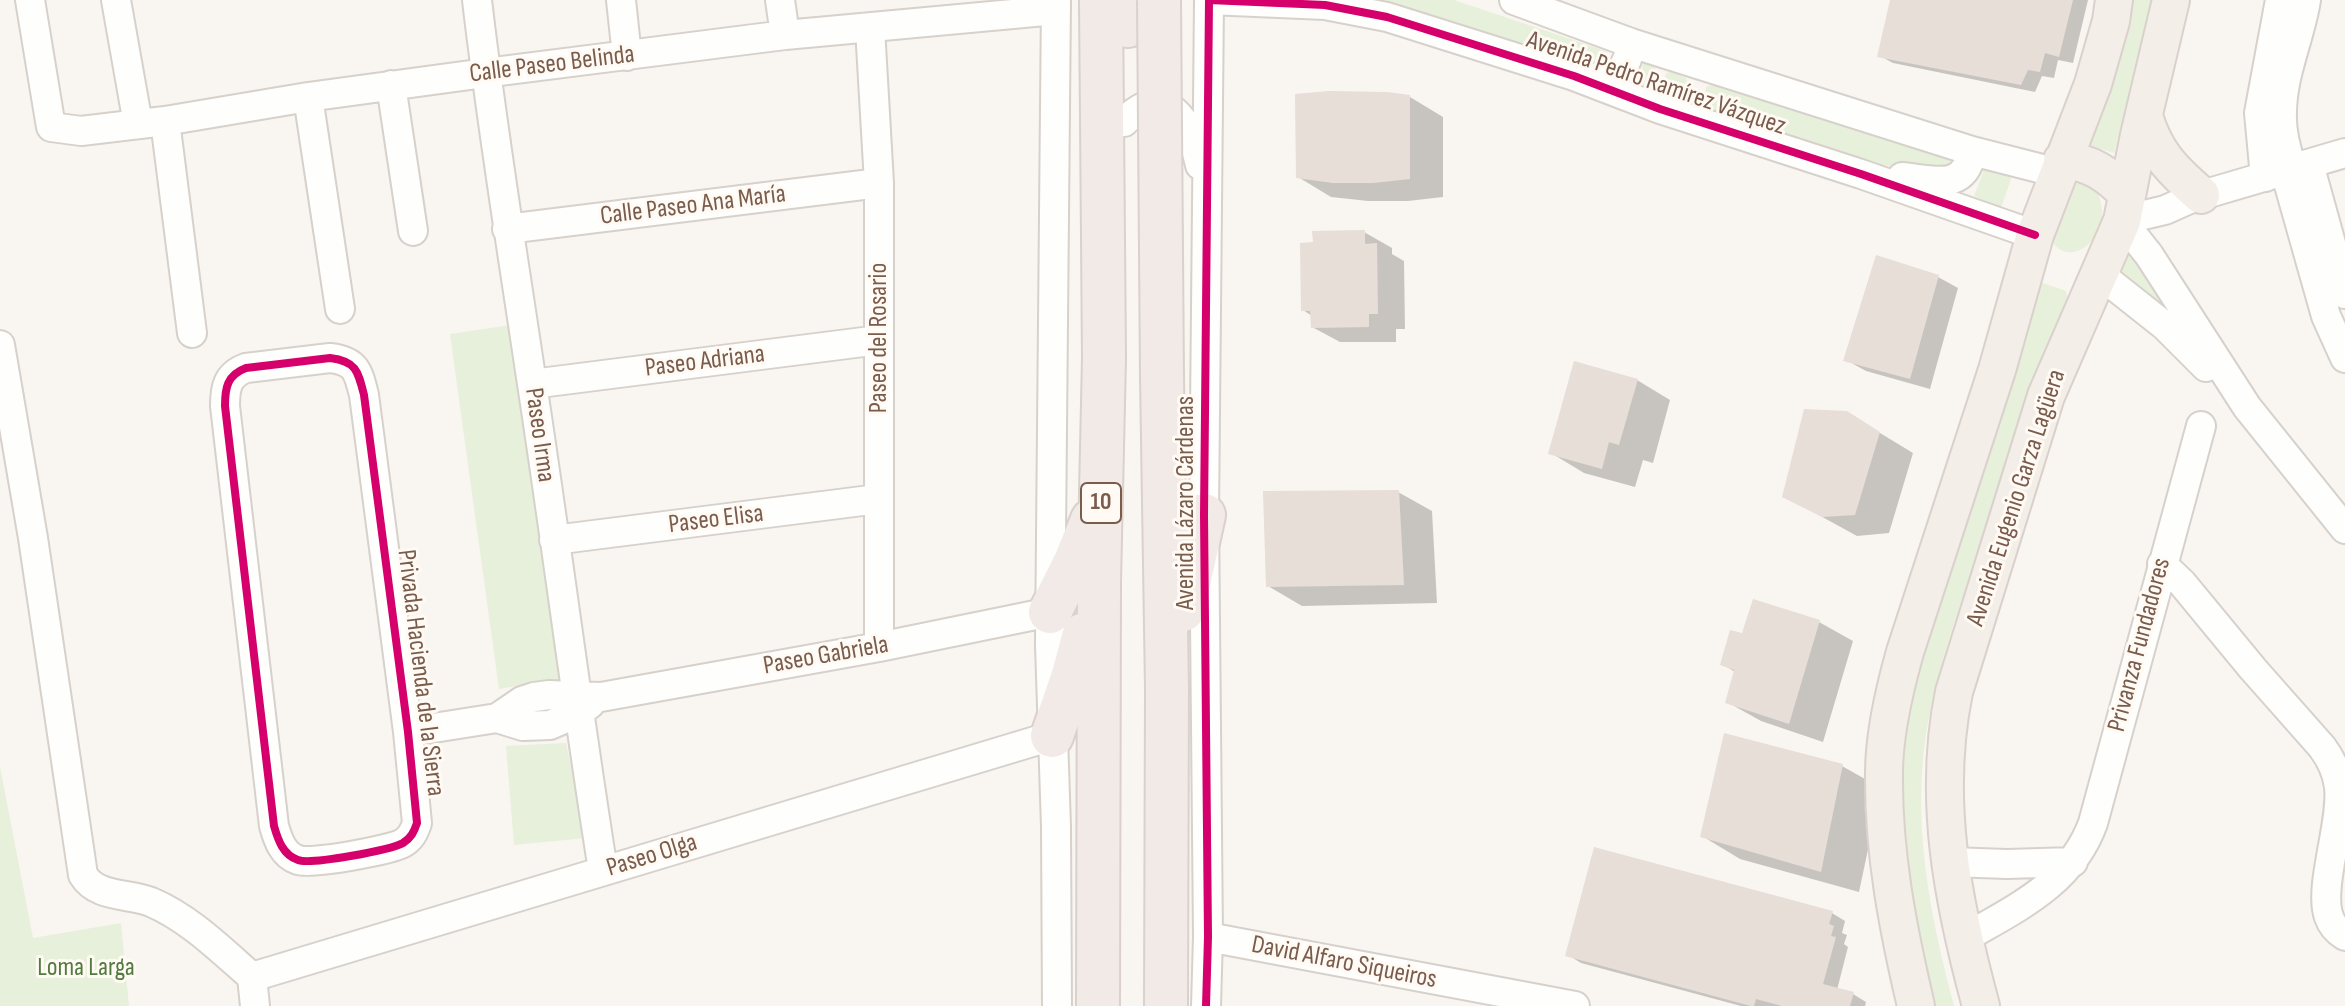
<!DOCTYPE html>
<html>
<head>
<meta charset="utf-8">
<style>
  body { margin:0 }
  canvas { display:block; background:#f9f5f0 }
</style>
</head>
<body>
<canvas width="2345" height="1006"></canvas>
<script>
const c = document.querySelector('canvas').getContext('2d');
c.lineJoin = 'round';
function paint(path, color) {
  c.fillStyle = color;
  c.fill(path, 'evenodd');
}
function trace(path, color, width, dash) {
  c.strokeStyle = color;
  c.lineWidth = width;
  c.lineCap = dash ? 'butt' : 'round';
  c.setLineDash(dash || []);
  c.stroke(path);
}
function drawText(font, color, halo, rows, align = 'center') {
  c.font = font + ' "Sofia Sans Condensed",sans-serif';
  c.lineWidth = 6;
  c.setLineDash([]);
  c.textBaseline = 'middle';
  c.strokeStyle = halo;
  c.fillStyle = color;
  for (const [text, x, y, turn = 0] of rows) {
    c.save();
    c.translate(x, y);
    c.rotate((+turn || 0) * Math.PI / 180);
    c.textAlign = isNaN(turn) ? turn : align;
    if (halo) c.strokeText(text, 0, 0);
    c.fillText(text, 0, 0);
    c.restore();
  }
}
paint(new Path2D(`
  M1306,0H1454L1606,51L1609,58L1607,65L1601,69L1551,53L1504,50Z
  M2127,0H2153L2114,153L2084,144Z
  M1643,57L1652,61L1656,71L1652,82L1643,87L1633,84L1642,73Z
  M1670,71L1686,78C1689,86 1687,99 1681,104L1660,95L1666,74Z
  M1714,85L1891,142L1951,157L1946,174L1868,163L1702,111L1700,107L1707,86Z
  M1984,170L1999,174L2006,171L2011,179L2001,208L1996,209L1989,203L1974,196Z
  M2078,183L2091,187L2099,195C2101,203 2103,213 2102,221C2098,240 2078,260 2059,249C2055,246 2052,242 2049,239L2065,187Z
  M2133,248L2167,306L2166,310L2119,277L2129,252Z
  M2037,281L2066,291L2067,297C2036,373 2011,453 1985,532C1959,610 1927,689 1922,772C1917,852 1934,930 1954,1006H1924L1898,892L1902,696Z
  M511,325L560,681H544L499,689L450,334Z
  M566,743L586,838L514,845L506,746Z
  M0,767L33,938L121,923L129,1006H0Z`), '#e7f0db');
paint(new Path2D(`
  M1892,0H2088L2073,63L2058,60L2054,78L2042,76L2035,92L1893,63L1880,56Z
  M1410,97L1443,117V197L1408,201H1368L1331,197L1298,177Z
  M1364,232L1392,248V254L1404,261L1405,329H1396V342H1340L1312,327V316L1303,310Z
  M1938,277L1958,288L1930,389L1866,371L1846,360Z
  M1637,380L1670,400L1653,463L1643,460L1635,487L1584,473L1551,453Z
  M1847,413L1913,453L1889,533L1857,536L1784,496Z
  M1398,492L1432,511L1437,603L1302,606L1268,586Z
  M1819,622L1853,641L1823,742L1761,721L1727,702L1735,672L1722,664L1743,635Z
  M1842,766L1881,788L1859,892L1740,859L1702,836Z
  M1832,913L1845,921L1842,933L1847,935L1844,944L1848,947L1837,990L1853,994L1866,1002L1865,1006H1741L1581,963L1568,955Z`), '#0003');
paint(new Path2D(`
  M1890,0H2073L2059,57L2045,53L2040,72L2028,70L2021,85L1877,57Z
  M1329,91L1387,92L1410,95V179L1373,183H1333L1296,178L1295,94Z
  M1365,230V244L1377,243L1378,314H1369V327L1311,328L1310,311H1301L1300,243L1313,242L1312,231Z
  M1876,255L1939,275L1910,379L1843,361Z
  M1574,361L1638,379L1619,445L1609,442L1602,469L1548,454Z
  M1804,409L1847,411L1880,432L1855,515L1822,517L1782,497Z
  M1399,490L1404,585L1266,587L1263,491Z
  M1753,599L1820,620L1789,724L1725,703L1734,670L1720,665L1730,630L1742,633Z
  M1724,733L1843,764L1821,872L1700,837Z
  M1594,847L1833,911L1829,924L1834,926L1831,936L1836,937L1823,984L1854,992L1850,1006H1782L1756,999L1754,1006H1751L1565,956Z`), '#e6ded7');
const minor = new Path2D(`
  M30,0L51,127L81,131L165,121L308,97L485,73L785,35L1056,10
  M116,0L138,124
  M477,0C492,129 513,256 532,384C557,546 577,708 603,870
  M621,0L627,56
  M780,0L785,35
  M1056,0L1050,645L1056,827L1057,1006
  M1514,0L1631,43L1972,151L2058,173
  M870,28L879,183V647
  M1582,77C1613,80 1626,77 1631,43
  M391,85L413,231
  M308,97L340,309
  M165,121L192,333
  M1124,122C1166,78 1191,124 1200,165
  M2309,164L2345,294
  M2292,169C2287,151 2281,132 2282,113C2282,74 2300,38 2306,0
  M2285,171L2326,316L2345,358
  M1902,177C1934,180 1965,192 1972,151
  M2265,177L2259,113L2280,0
  M2124,208L2144,215L2165,210L2192,198L2345,153
  M2122,221L2149,255L2247,407L2345,529
  M507,229L879,183
  M2098,273L2165,326L2206,367
  M0,345L33,538L83,875C97,898 128,893 151,902C189,918 221,950 252,977
  M330,358C356,361 358,371 364,395L408,732L417,823C414,832 411,838 403,843C391,850 310,865 298,860C283,855 278,840 274,826L225,406C225,388 227,375 246,368Z
  M532,384L879,340
  M554,540L878,499
  M2162,564L2182,583L2253,669L2322,747C2331,759 2337,771 2339,787C2343,823 2318,888 2329,917C2332,926 2337,931 2345,936
  M497,718L522,701L534,697L549,695L601,697L879,647L1050,612
  M408,732L497,718L523,726L550,725L578,713L590,704
  M1950,862L2007,864L2073,862
  M1208,937L1575,1006
  M1963,939C2016,908 2071,884 2093,823L2201,426
  M252,977L1052,736
  M252,977L255,1006
  M1206,1006L1208,937L1204,515L1209,0L1325,5L1387,17L1574,76L1660,109L1861,174L2035,235`);
const major = new Path2D(`
  M2144,116C2155,153 2172,170 2201,195
  M2062,160C2090,162 2108,174 2127,194
  M1916,1006C1898,929 1883,853 1884,773C1884,733 1894,691 1905,652L1997,370L2035,235L2093,84L2111,21L2114,0
  M1981,1006C1953,903 1932,799 1954,692L2046,396L2122,221L2139,135L2171,0`);
const highway = new Path2D(`
  M1128,26L1149,0
  M1162,377L1167,689L1166,1006
  M1183,610L1204,515
  M1050,612L1075,562L1092,520
  M1052,736L1073,675L1084,634
  M1098,1006L1099,583L1104,358L1101,0`);
trace(minor, '#d7d1cb', 32);
trace(major, '#dad1cc', 40);
trace(highway, '#dad1cc', 46);
trace(minor, '#fefefd', 28);
trace(major, '#f3eee8', 36);
trace(highway, '#f2eae7', 42);
const highwayBridge = new Path2D(`
  M1159,0L1162,377`);
trace(highwayBridge, '#dad1cc', 46, []);
trace(highwayBridge, '#f2eae7', 42);
trace(new Path2D(`
  M330,358C356,361 358,371 364,395L408,732L417,823C414,832 411,838 403,843C391,850 310,865 298,860C283,855 278,840 274,826L225,406C225,388 227,375 246,368Z
  M1206,1006L1208,937L1204,515L1209,0L1325,5L1387,17L1574,76L1660,109L1861,174L2035,235`), '#d6006c', 8);
for (const [x, y, w] of [
  [1101,503,40]
]) {
  const box = new Path2D();
  box.roundRect(x - w / 2, y - 20, w, 40, 6);
  c.fillStyle = '#fffaf3';
  c.fill(box);
  trace(box, '#7a5c4d', 2);
}
drawText('bold 24px', '#7a5c4d', null, [
  ["10",1101,503]
]);
drawText('26px', '#7a5c4d', '#fffaf3', [
  ["Calle Paseo Belinda",552,65,-7],
  ["Avenida Pedro Ramírez Vázquez",1656,84,19],
  ["Calle Paseo Ana María",693,206,-7],
  ["Paseo del Rosario",879,338,-90],
  ["Paseo Adriana",705,362,-7],
  ["Paseo Irma",539,435,82],
  ["Avenida Eugenio Garza Lagüera",2017,498,-72],
  ["Avenida Lázaro Cárdenas",1186,503,-90],
  ["Paseo Elisa",716,520,-7],
  ["Privanza Fundadores",2140,645,-75],
  ["Paseo Gabriela",826,656,-10],
  ["Privada Hacienda de la Sierra",420,673,83],
  ["Paseo Olga",652,856,-17],
  ["David Alfaro Siqueiros",1344,963,11]
]);
drawText('26px', '#537a41', '#fffaf3', [
  ["Loma Larga",86,968]
]);
</script>
</body>
</html>
